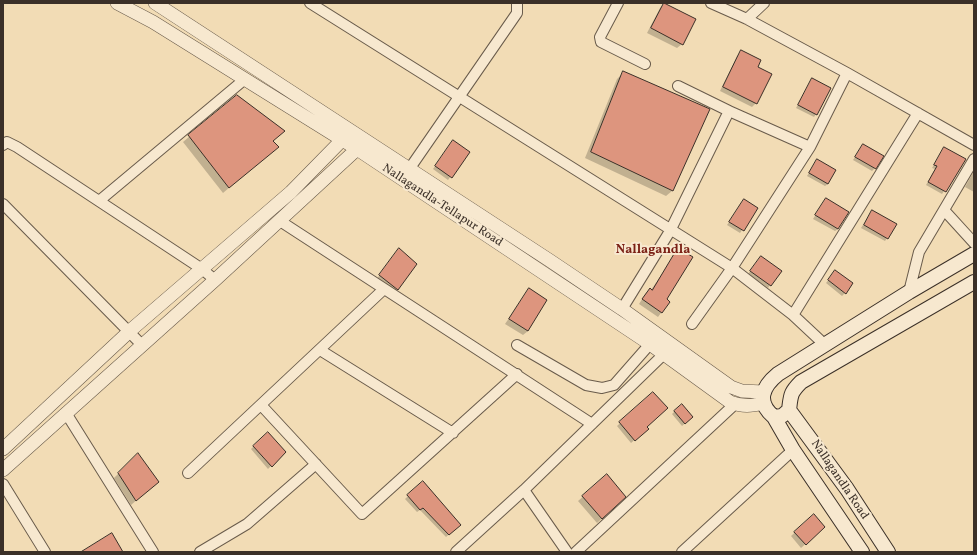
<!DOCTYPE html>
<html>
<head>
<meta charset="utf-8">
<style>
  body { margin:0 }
  #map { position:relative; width:977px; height:555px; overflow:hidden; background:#f2dcb5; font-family:Vollkorn,serif }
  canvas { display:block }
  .frame { position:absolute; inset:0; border:4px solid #3b3028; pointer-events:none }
</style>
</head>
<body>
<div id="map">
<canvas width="977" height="555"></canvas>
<div class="frame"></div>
</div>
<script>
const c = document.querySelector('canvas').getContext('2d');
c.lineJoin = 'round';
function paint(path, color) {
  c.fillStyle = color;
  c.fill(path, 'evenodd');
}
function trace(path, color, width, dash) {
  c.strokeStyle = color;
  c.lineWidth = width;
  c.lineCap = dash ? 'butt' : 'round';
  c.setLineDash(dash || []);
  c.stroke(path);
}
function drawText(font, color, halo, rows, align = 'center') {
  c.font = font + ' Vollkorn,serif';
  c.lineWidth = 4;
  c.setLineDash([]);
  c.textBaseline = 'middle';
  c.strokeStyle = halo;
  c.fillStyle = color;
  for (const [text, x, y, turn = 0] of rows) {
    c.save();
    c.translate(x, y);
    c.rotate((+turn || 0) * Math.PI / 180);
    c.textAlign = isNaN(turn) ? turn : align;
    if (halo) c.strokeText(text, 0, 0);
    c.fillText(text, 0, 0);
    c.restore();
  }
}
paint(new Path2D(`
  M664,4L682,44L677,48L647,33L660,8Z
  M742,51L756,103L752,107L720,91L737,56Z
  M623,73L672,191L666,196L585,158L617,79Z
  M812,79L816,114L814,117L796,108Z
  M237,96L284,131L272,141L277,147L223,193L183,142Z
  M451,144L469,152L448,180L433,169Z
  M863,145L875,168L872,171L853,160Z
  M945,148L965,160L942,194L926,185L935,169L932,168Z
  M817,160L828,184L825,186L807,176Z
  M974,171V192L965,187Z
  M826,199L838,229L835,231L813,219Z
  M744,201L757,209L740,233L727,225Z
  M872,211L887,238L885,241L861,228Z
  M399,249L398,290L393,294L376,280Z
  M679,249L665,300L669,302L658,317L639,304L646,293L651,290Z
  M761,257L770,285L768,288L748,274Z
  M833,274L845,293L842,296L826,283Z
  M529,289L528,331L523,335L505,324Z
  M653,393L645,431L631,443L617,426Z
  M675,411L689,420L682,426L672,414Z
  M268,433L285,452L268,469L251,449Z
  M138,454L153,486L131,505L114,478Z
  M607,476L625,497L597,523L578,501Z
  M422,483L460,525L446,537L420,510L417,512L405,499Z
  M814,515L824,527L801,548L791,536Z`), '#0003');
const building = new Path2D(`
  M664,3L696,19L683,45L651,28Z
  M741,50L761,60L758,67L772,74L757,104L723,87Z
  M623,71L710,109L673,191L591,152Z
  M812,78L831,88L817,115L798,105Z
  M237,95L285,131L273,141L279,147L229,188L188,135Z
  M453,140L470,152L452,178L435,166Z
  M863,144L884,156L876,169L855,157Z
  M944,147L966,159L946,192L928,182L937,166L934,165Z
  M817,159L836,170L828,184L809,173Z
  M826,198L849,212L838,229L815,215Z
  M744,199L758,208L744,231L729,222Z
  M872,210L897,224L888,239L864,225Z
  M399,248L417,264L398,290L379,275Z
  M678,248L693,257L667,299L670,302L662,313L642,299L650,288L652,290Z
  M761,256L782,271L771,286L750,271Z
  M835,270L853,283L846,294L828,280Z
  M529,288L547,300L528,331L509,319Z
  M653,392L668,408L647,427L649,429L635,441L619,422Z
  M682,404L693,417L685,424L674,411Z
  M268,432L286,452L272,467L253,446Z
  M138,453L159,482L136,501L118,473Z
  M607,474L626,497L602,519L582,496Z
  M423,481L461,525L449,535L423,508L420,510L407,495Z
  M814,514L825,527L806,545L794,532Z
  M112,533L123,552H81Z`);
paint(building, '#dd957e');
trace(building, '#3b3028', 1);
const minor = new Path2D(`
  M310,3L732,268L793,315L824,344
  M618,3L600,37L601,42L645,64
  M711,3L747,19L847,73L974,145
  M747,19L764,3
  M678,86L729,111L810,147
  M3,145L7,142L17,147L202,269L215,280
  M410,168L517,13V3
  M99,201L245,79
  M3,204L141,344
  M944,210L974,243
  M280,221L592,424
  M909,292L919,252L974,159
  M622,309L670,231L729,111
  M793,315L918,113
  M692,324L732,268L810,147L847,73
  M517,345L586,385L602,388L614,385L650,344
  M320,350L453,433
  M261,405L362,514L517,374
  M66,413L153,552
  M188,473L384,289
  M3,484L45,552
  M524,490L567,552
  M200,552L247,524L316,464
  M456,552L524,490L664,354
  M576,552L735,404
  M682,552L793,450`);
const tertiary = new Path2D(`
  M117,3L153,22L357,149L650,344L730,402C743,407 751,406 764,403
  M155,3L549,260L622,309L731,387L742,391L763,392
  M3,449L132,329L291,192L342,140
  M3,470L215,280L357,149`);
const secondary = new Path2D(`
  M974,254L909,292L778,374C762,387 756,402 774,417L782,416L789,410C791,395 790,393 801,382L974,282
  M789,410L847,489L888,552
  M774,417L793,450L862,552`);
trace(minor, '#695b4b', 12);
trace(tertiary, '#695b4b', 14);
trace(secondary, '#3b3028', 16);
trace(minor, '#f7e8cf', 10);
trace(tertiary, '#f7e8cf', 13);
trace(secondary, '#f7e8cf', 14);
drawText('12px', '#3b3028', '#f7e8cf', [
  ["Nallagandla-Tellapur Road",442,206,33],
  ["Nallagandla Road",839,480,56]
]);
drawText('bold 13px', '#7a1f14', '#f7e8cf', [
  ["Nallagandla",653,251]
]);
</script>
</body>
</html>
